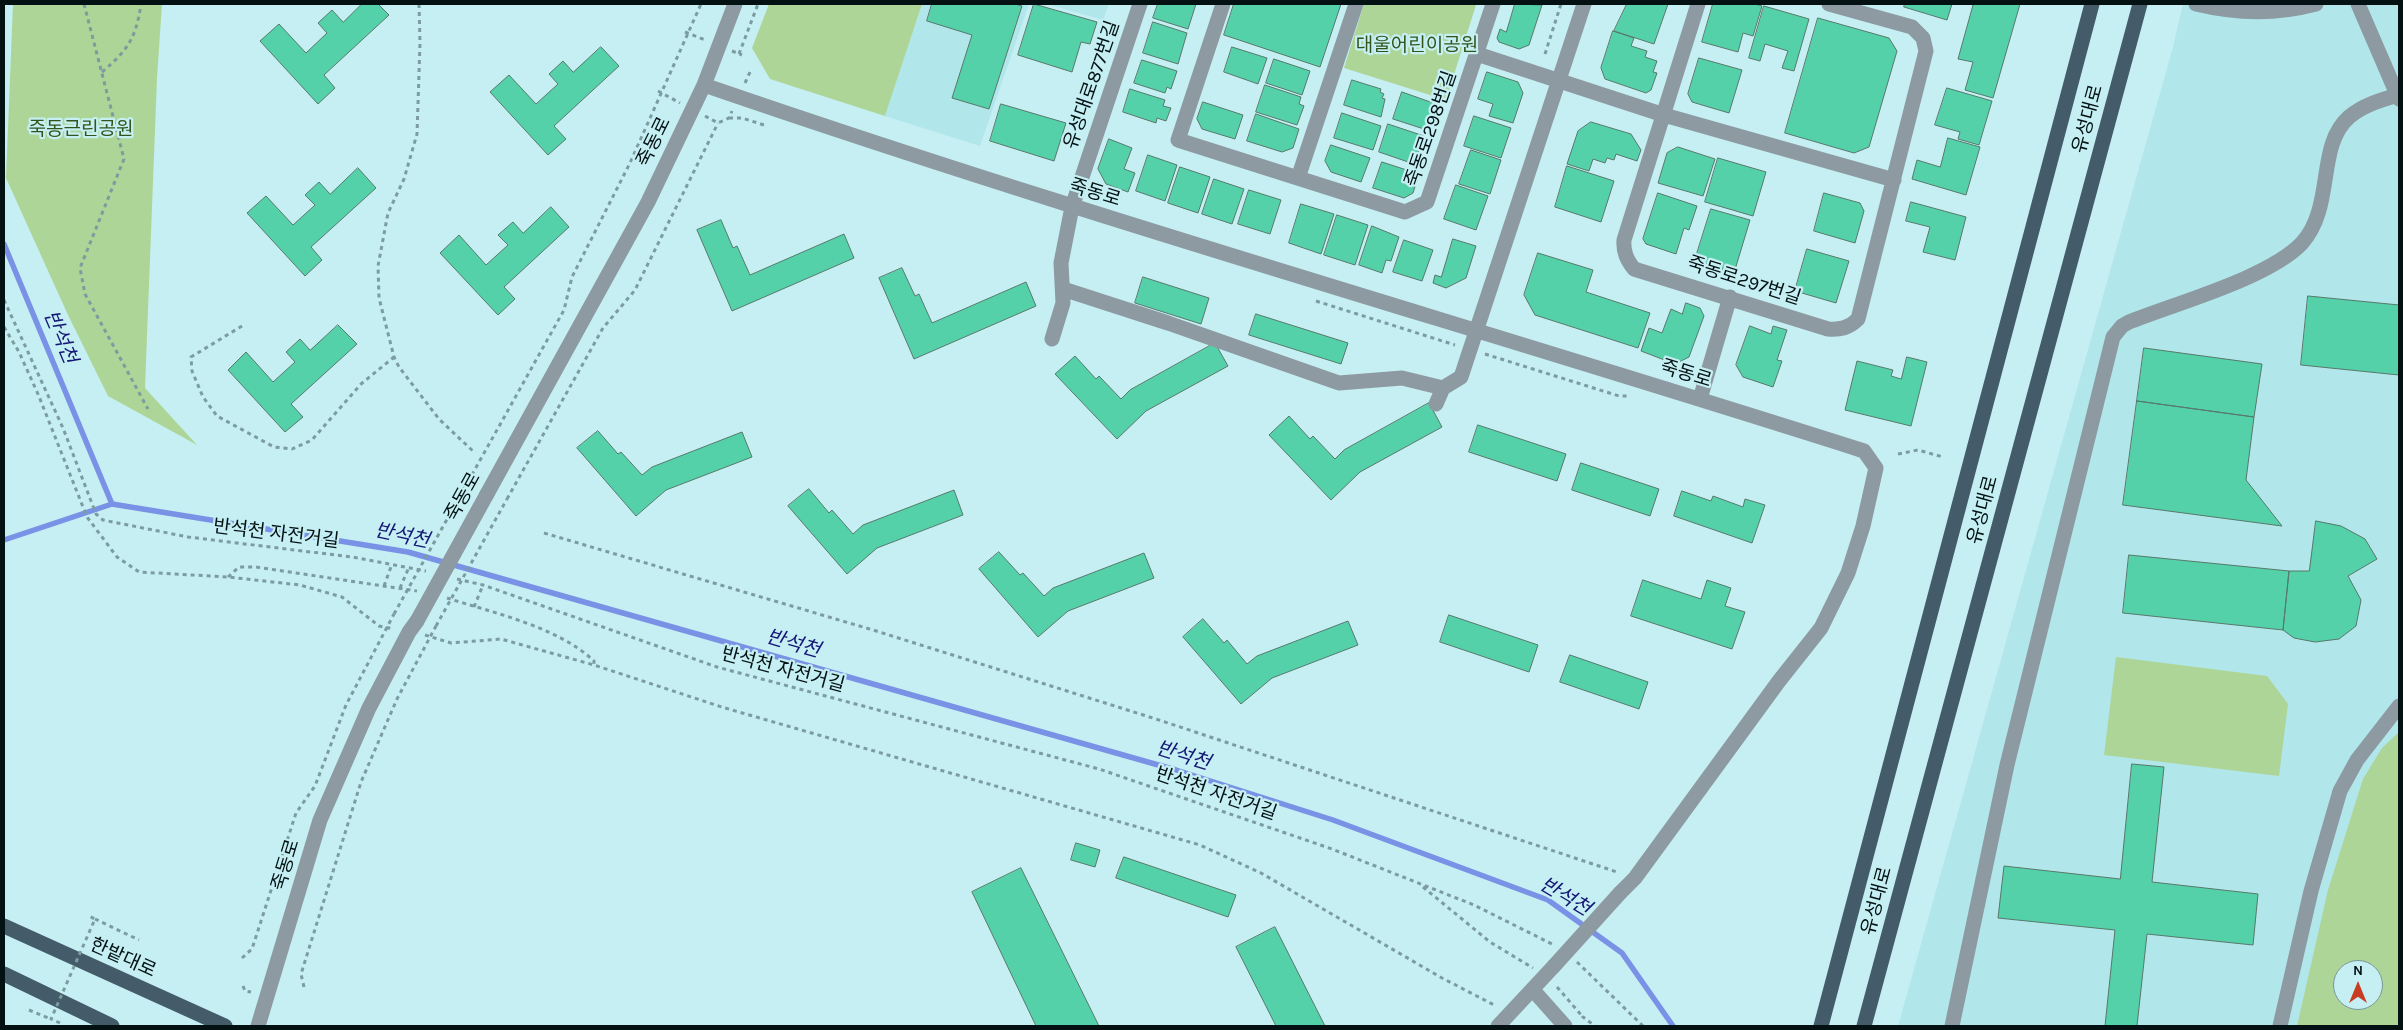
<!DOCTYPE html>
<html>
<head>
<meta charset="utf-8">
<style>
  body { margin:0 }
  #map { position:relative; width:2403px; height:1030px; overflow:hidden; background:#c5eff3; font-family:Karla,sans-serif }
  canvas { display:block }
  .frame { position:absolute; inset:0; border:5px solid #031113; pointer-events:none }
  .north { position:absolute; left:2333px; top:960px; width:50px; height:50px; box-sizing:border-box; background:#c5eff3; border:1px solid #779699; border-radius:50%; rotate:0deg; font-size:14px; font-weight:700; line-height:20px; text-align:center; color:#031113 }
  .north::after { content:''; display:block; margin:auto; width:18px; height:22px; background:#c83d21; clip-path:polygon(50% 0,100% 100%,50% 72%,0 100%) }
</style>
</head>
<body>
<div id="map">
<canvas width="2403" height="1030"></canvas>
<div class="frame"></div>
<div class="north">N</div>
</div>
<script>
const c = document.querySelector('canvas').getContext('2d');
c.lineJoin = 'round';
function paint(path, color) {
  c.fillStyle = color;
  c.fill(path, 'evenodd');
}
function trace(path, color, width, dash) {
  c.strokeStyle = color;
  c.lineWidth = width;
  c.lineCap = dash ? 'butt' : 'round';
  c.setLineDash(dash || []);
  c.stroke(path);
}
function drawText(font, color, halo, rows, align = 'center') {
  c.font = font + ' Karla,"Noto Sans KR",sans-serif';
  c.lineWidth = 4.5;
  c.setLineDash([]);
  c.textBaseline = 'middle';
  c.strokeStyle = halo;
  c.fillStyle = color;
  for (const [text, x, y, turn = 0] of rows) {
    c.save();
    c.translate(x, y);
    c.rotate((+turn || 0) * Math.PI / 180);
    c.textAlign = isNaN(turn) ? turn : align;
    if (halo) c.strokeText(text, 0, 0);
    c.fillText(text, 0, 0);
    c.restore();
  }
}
paint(new Path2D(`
  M922,4H1029L980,146L885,116Z
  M1047,4H1109L1103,20Z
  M2183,4H2399V1026H1898L2173,47ZM2343,970H2373V1000H2343Z`), '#b1e6ea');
paint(new Path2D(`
  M13,4H162L157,78L145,388L197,445L108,396L68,315L6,178Z
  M769,4H922L885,116L770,79L752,48Z
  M1364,4L1476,5L1446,100L1344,68Z
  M2116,657L2267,676L2288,704L2279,776L2104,755Z
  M2399,732V1026H2297L2328,890L2363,779L2382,748ZM2343,970H2373V1000H2343Z`), '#add597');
trace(new Path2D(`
  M4,244L112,504L408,552L1176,770L1333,820L1548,900L1622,953L1673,1026
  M4,540L112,504`), '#7a92e5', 5.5);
const building = new Path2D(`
  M362,4H378L389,15L324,75L335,88L318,104L260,41L279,24L306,53L327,33L318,23L332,10L343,22Z
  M932,4H1015L1022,6L989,109L952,98L972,35L927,21Z
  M1034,4L1097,22L1090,44L1081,42L1072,72L1018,55Z
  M1158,4H1196L1188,29L1153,18Z
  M1234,4H1341L1320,67L1224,35Z
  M1515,4L1542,5L1529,45L1519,49L1499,42L1497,38L1500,29L1506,32Z
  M1627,4H1668L1654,44L1614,31Z
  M1713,4H1755L1762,6L1753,36L1743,33L1738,52L1702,42Z
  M1905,4H1952L1947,20L1904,7Z
  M1967,4H2020L1993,98L1965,90L1973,62L1958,59L1973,5Z
  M1764,6L1809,19L1794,71L1782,68L1788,51L1765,44L1760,61L1749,58Z
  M1818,18L1889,38L1897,51L1869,147L1854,153L1785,133Z
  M1153,22L1187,33L1178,64L1143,53Z
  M1613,31L1634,38L1631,46L1647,51L1645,57L1657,61L1653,72L1657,73L1651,90L1646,93L1605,79L1601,68Z
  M601,47L619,66L554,126L566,139L548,155L490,92L509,75L536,104L558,84L549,74L563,61L573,72Z
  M1232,47L1267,58L1258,84L1224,72Z
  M1699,58L1742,70L1729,113L1692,102L1688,94Z
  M1274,59L1310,71L1302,95L1266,83Z
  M1142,60L1177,71L1171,89L1167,87L1165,93L1134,83Z
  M1487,72L1518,82L1523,93L1513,123L1489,116L1493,104L1478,99Z
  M1352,80L1381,89L1380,92L1384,94L1382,98L1385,99L1381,117L1344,105Z
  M1265,85L1301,97L1299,104L1304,106L1297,125L1256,112Z
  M1947,88L1992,101L1979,145L1958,139L1960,132L1935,125Z
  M1130,89L1165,100L1163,106L1171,108L1166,121L1157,118L1156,123L1123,112Z
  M1402,92L1436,104L1427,130L1393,119Z
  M1203,102L1243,115L1235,139L1202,129L1197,119Z
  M1001,104L1066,123L1054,161L990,141Z
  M1342,113L1381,126L1373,150L1334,138Z
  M1256,114L1299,129L1293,148L1282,152L1247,141Z
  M1474,116L1511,128L1501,158L1464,146Z
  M1591,122L1631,134L1641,150L1637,161L1616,154L1614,160L1607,158L1605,163L1593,159L1589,171L1567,164L1578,131Z
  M1388,124L1424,136L1414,164L1379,152Z
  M1948,138L1980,147L1966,195L1912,179L1917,160L1940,167Z
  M1109,139L1132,148L1124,169L1135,173L1128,192L1106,184L1098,169Z
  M1331,145L1370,158L1361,182L1331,172L1325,161Z
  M1678,147L1715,159L1703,196L1658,183L1667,153Z
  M1471,150L1501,160L1490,194L1459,184Z
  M1148,155L1177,165L1165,201L1136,191Z
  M1718,158L1766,172L1753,216L1705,202Z
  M1382,162L1419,174L1413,193L1404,198L1373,188Z
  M1567,166L1614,181L1601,222L1555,207Z
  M1180,167L1210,177L1198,213L1168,203Z
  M358,168L376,188L311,247L322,260L305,276L247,213L266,196L293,225L315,205L305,195L319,182L330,194Z
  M1214,179L1244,189L1232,224L1202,214Z
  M1456,185L1488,196L1476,230L1444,219Z
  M1249,190L1281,200L1270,234L1238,224Z
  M1658,193L1697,206L1689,230L1684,228L1676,254L1646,244L1643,239Z
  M1824,193L1860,203L1864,211L1855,243L1814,231Z
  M1911,202L1966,217L1955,260L1923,252L1930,227L1906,221Z
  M1301,204L1334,214L1321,254L1289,243Z
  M551,207L569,227L504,287L515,299L498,315L440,253L459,235L486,265L508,245L498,235L513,222L523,233Z
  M1711,209L1750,220L1734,273L1695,260Z
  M1337,215L1368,225L1355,265L1324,255Z
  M721,220L733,248L737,246L750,275L844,234L854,258L732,311L697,230Z
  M1372,226L1399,237L1391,261L1386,260L1382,273L1359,265Z
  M1453,239L1476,246L1466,278L1446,288L1433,283L1435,275L1441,277Z
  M1404,240L1433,250L1422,281L1393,272Z
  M1807,249L1849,261L1836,303L1795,291Z
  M1538,253L1593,270L1586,292L1650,313L1638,348L1535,315L1524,295Z
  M902,268L915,296L919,294L932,323L1026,282L1036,306L914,359L879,278Z
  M1143,277L1209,298L1201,324L1135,303Z
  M2308,296L2399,305V375L2301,365Z
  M1686,303L1700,308L1704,316L1689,357L1675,364L1641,351L1649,328L1662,333L1671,309L1682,314Z
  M1256,314L1348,343L1341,364L1249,335Z
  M338,325L357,344L291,404L303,417L285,432L228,370L246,352L273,382L295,362L286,352L300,339L310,350Z
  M1750,326L1771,334L1773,326L1787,330L1777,360L1782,361L1773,387L1743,377L1736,365Z
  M1215,343L1228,366L1146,411L1117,439L1055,374L1075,356L1096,379L1099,376L1121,399L1130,390Z
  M2144,348L2262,364L2254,417L2137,401Z
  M1907,357L1927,362L1911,426L1845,410L1857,361L1893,370L1891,376L1901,379Z
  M2137,401L2254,417L2246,480L2282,526L2123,505Z
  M1429,403L1442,427L1360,472L1331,500L1269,435L1289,416L1310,439L1313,436L1335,459L1344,450Z
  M1478,425L1566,454L1557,481L1469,452Z
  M598,431L618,454L621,452L642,475L652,467L742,432L752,457L666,490L636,516L577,448Z
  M1581,463L1659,489L1650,516L1572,490Z
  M809,489L829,513L832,510L853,534L863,525L954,490L963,515L877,548L847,574L788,506Z
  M1682,491L1711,501L1713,496L1743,507L1745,499L1765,505L1752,543L1674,516Z
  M2316,521L2341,526L2365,539L2377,559L2348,576L2361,600L2356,626L2339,639L2315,642L2294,638L2283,630L2289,571H2309Z
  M999,552L1020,575L1023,573L1044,596L1053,588L1144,553L1154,578L1068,611L1038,637L979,569Z
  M2129,555L2289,571L2283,630L2123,613Z
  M1643,580L1701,599L1707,580L1731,588L1725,606L1745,612L1732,649L1631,616Z
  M1449,615L1538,645L1529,672L1440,642Z
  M1203,619L1224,643L1227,640L1247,664L1257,656L1348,621L1358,645L1272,678L1241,704L1183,637Z
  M1570,655L1648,682L1639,709L1560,682Z
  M2132,764L2164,767L2152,882L2258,894L2253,945L2147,934L2137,1026H2105L2115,930L1998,918L2004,866L2120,879Z
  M1076,843L1100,850L1095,867L1071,860Z
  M1124,857L1236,895L1228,917L1116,878Z
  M1021,868L1099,1026H1036L972,892Z
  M1275,927L1325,1026H1276L1236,947Z`);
paint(building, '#55d1a9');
trace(building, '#57796b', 1);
trace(new Path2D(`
  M84,4L124,159L80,268L85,294L148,409
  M419,4L420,43L417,134L404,179L388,213L378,266L379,298L394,357L399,367L439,419L475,453
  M685,32L705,40
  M732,51L742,55
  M739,54L758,4
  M1545,54L1561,4
  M102,72C128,50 136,38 141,4
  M745,83L751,70
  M658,91L680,103
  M705,116L718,123L729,118L732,111
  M729,118H742L764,125
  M4,300L63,428L96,514L103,520L188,537L352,557L426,571
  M1316,301L1455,345
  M242,326L191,357L192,371L203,397L217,416L274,447L292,449L312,440L361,384L394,357
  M4,327L19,352L38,394L87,517L117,557L139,572L228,577L300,585L342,597L379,626L394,629
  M1485,354L1619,396H1630
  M1898,454L1918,450L1943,457
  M464,489L564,310L572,277L630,163L701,4
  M507,499L603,328L635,290L718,123
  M544,533L873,630L1156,719L1617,872
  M228,577L239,567H256L417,591
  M457,579L483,585L717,667L1099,769L1332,849L1474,905L1554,945
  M384,586L392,564
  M400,588L409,567
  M447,598C494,613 558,627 594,661V665
  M474,607L483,585
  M425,635L451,643L501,639L594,665L725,708L1200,845L1261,873L1442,978L1496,1006
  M1423,887L1490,942L1533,968
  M95,919L139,940
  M242,958L252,949L296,813L315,786L346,705L394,614
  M1577,962L1643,1026
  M243,986L245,991L251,992
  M304,987L301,974L361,782L397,699L436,626
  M1557,987L1583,1017
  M29,1010L51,1019
  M1582,1018L1583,1017L1595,1026`), '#7c9c9f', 3, [4, 4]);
trace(new Path2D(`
  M1223,4L1178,140L1405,212L1427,202L1493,4
  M1698,4L1624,240C1623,252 1627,260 1634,269L1828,329C1840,330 1849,328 1858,319L1926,51L1923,38L1912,27L1829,4
  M2196,4C2237,14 2275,15 2316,4
  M2358,4L2399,99
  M1477,54L1664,115L1894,180
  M704,85C1087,217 1478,328 1864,451L1876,468L1863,526L1848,573L1821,628L1779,681L1635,878L1620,893
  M1298,178L1356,4
  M1063,289L1168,323L1339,383L1402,378L1443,388L1461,377L1584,4
  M1052,339L1063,303L1061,263L1072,207L1140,4
  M1700,399L1730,297
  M1436,404L1443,388
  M487,494L648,202L704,85L735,4
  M1533,990L1565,1026
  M258,1026L320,820L369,708L409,632L417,621
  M1498,1026L1554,966
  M1952,1026L2007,765L2113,337L2122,326L2129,322C2176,303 2269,278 2302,243C2335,206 2316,146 2349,117C2363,105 2381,100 2398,95
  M2280,1026L2311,891L2340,791L2357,760L2399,706`), '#8d9aa2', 15);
trace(new Path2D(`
  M4,926L225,1026
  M4,974L112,1026
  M1821,1026L2092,4
  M1864,1026L2140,4`), '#445b6a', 15);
trace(new Path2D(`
  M394,614L464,489
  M436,626L507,499
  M60,1023L51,1019L95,919L87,915`), '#7c9c9f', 3, [4, 4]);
trace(new Path2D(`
  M417,621L487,494
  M1554,966L1620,893`), '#8d9aa2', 15);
drawText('19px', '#33551c', '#c5eff3', [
  ["대울어린이공원",1417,46],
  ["죽동근린공원",81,130]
]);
drawText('19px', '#031113', '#c5eff3', [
  ["유성대로877번길",1092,85,-71],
  ["유성대로",2088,119,-75],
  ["죽동로298번길",1431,129,-71],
  ["죽동로",654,142,-64],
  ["죽동로",1095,193,17],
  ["죽동로297번길",1744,281,18],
  ["죽동로",1686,374,17],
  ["죽동로",463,497,-61],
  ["유성대로",1983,510,-75],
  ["반석천 자전거길",276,534,7],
  ["반석천 자전거길",783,670,15],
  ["반석천 자전거길",1216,794,19],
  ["죽동로",286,865,-73],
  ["유성대로",1877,901,-75],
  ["한밭대로",123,958,24]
]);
drawText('italic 20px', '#141675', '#c5eff3', [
  ["반석천",60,337,67],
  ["반석천",402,536,12],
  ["반석천",793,644,16],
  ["반석천",1183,756,17],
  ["반석천",1565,897,31]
]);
</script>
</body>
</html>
